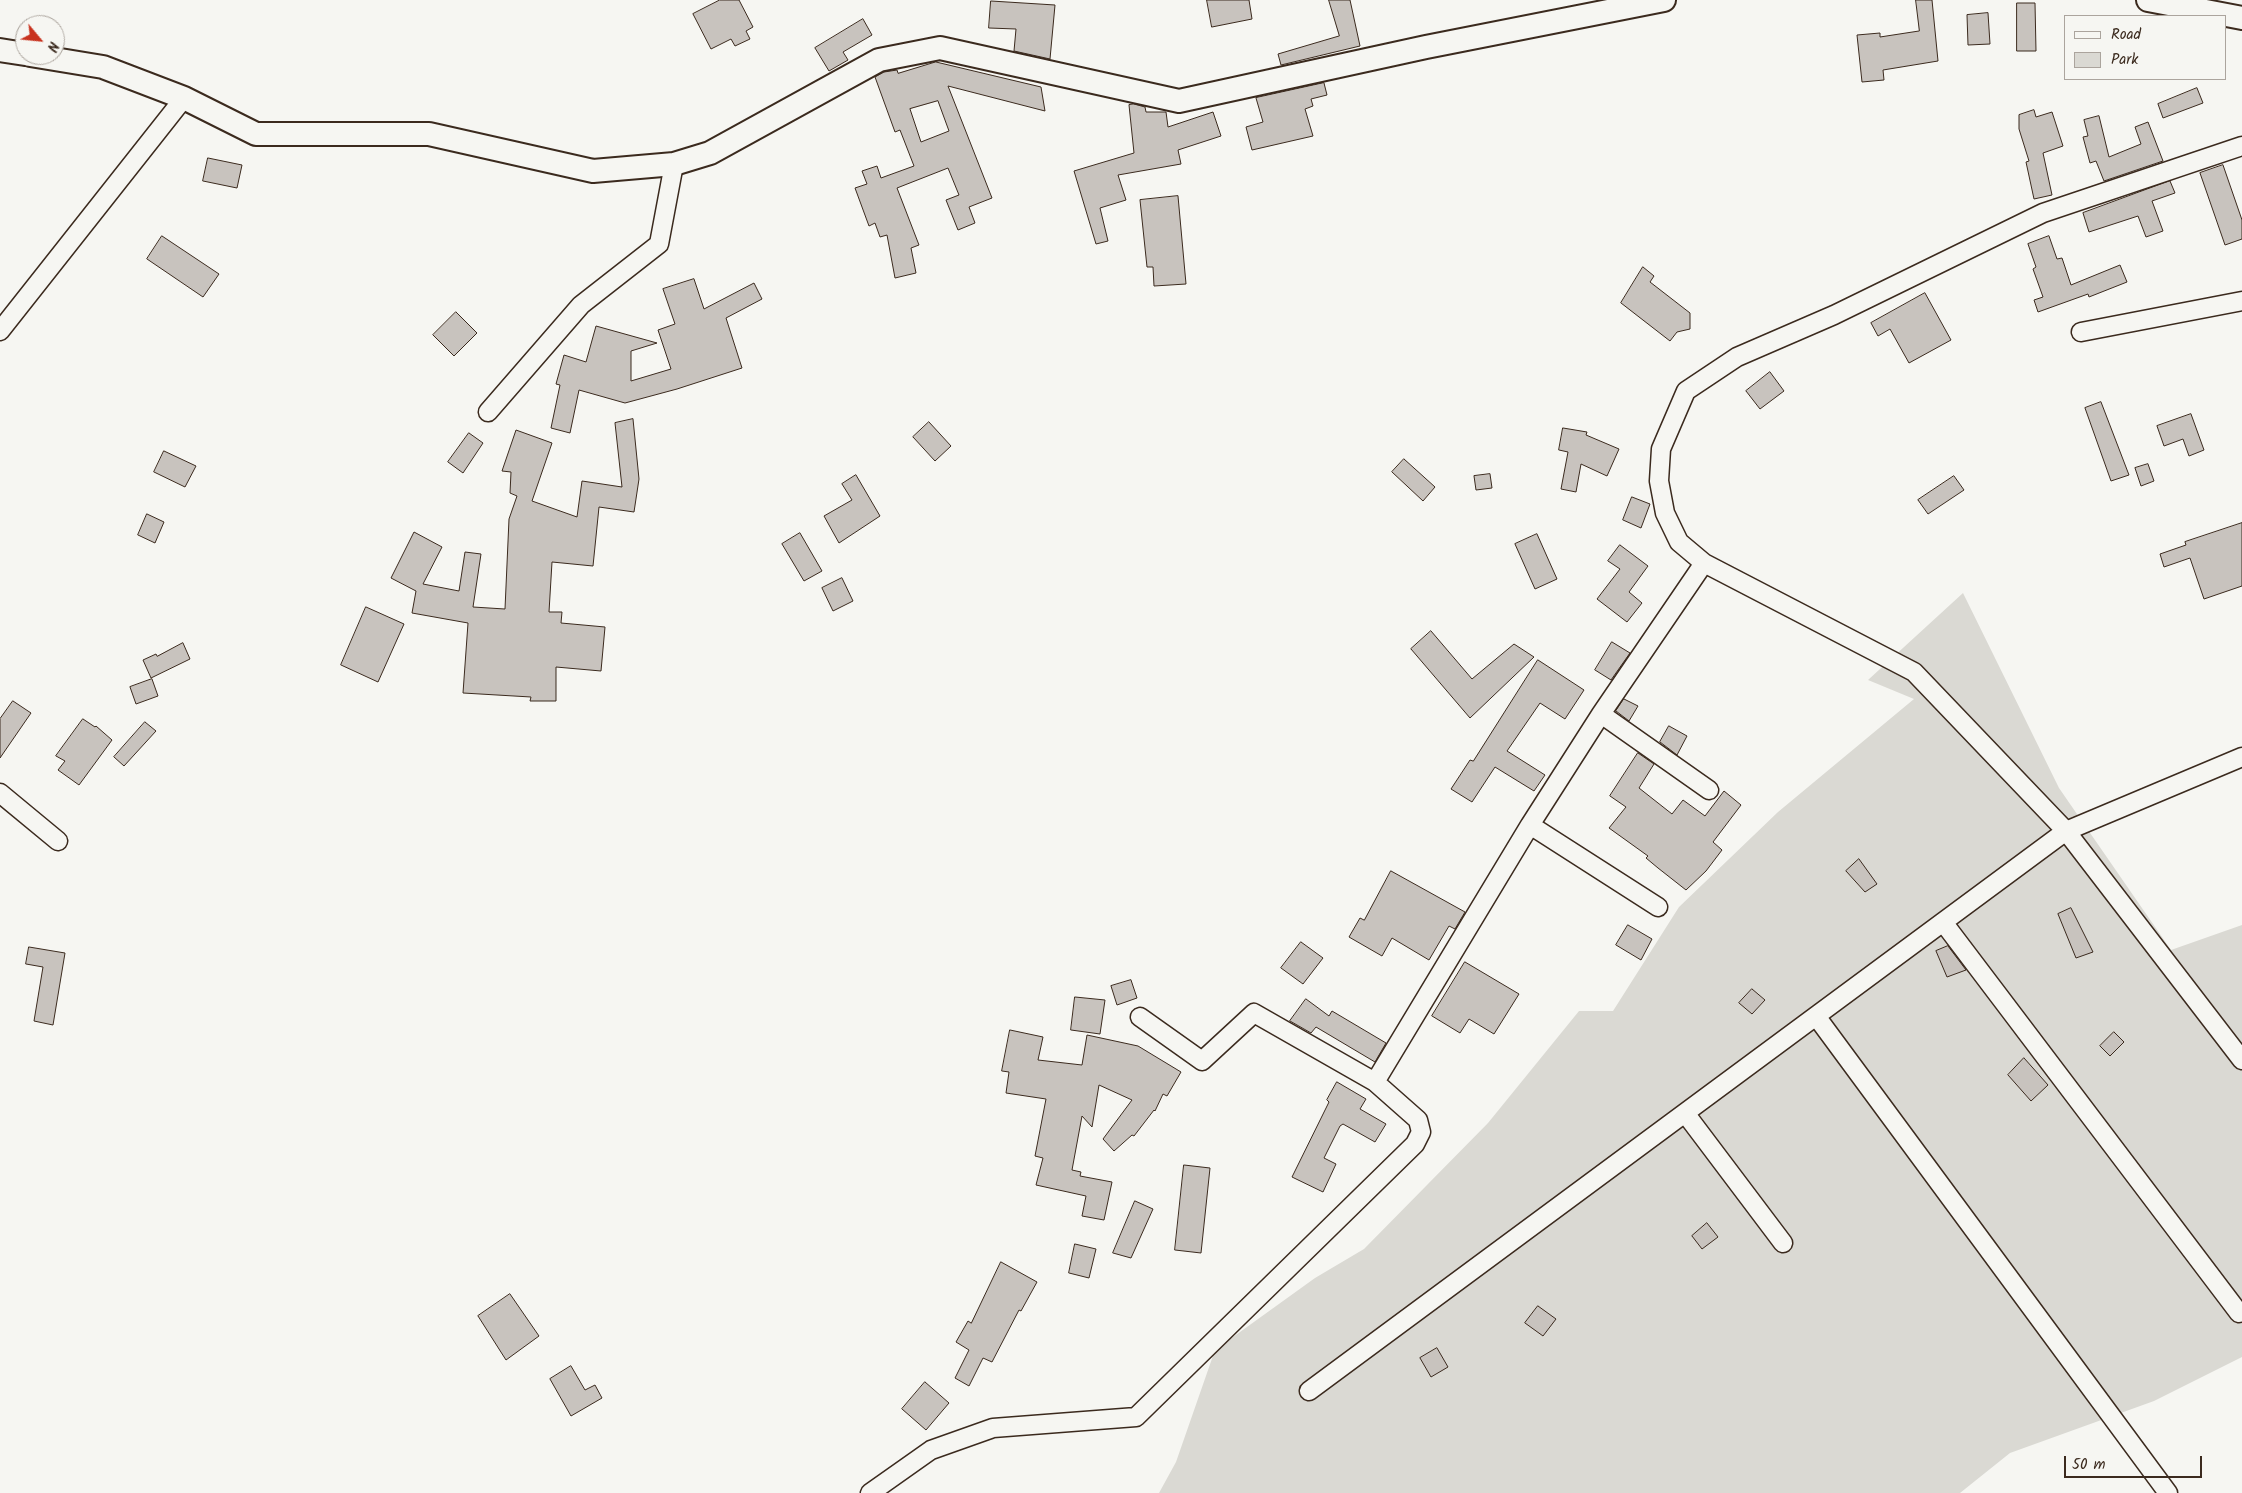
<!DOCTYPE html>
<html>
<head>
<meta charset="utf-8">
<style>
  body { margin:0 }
  #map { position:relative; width:2242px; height:1493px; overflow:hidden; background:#f6f6f2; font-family:Kalam,sans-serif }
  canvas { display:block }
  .legend { position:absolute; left:2064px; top:15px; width:162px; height:65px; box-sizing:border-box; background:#f6f6f2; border:1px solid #aba49d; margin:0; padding:6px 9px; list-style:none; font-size:15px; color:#3b2a1e }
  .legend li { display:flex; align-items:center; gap:10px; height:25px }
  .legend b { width:25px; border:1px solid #aba49d }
  .north { position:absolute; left:15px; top:15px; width:50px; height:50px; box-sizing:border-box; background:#f6f6f2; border:1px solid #aba49d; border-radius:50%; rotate:118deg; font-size:14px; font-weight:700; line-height:20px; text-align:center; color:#3b2a1e }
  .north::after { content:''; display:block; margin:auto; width:18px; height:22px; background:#c8321e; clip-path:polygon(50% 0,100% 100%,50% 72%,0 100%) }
  .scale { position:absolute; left:2064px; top:1456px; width:138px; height:22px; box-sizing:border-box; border:2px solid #3b2a1e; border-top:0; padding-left:6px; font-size:15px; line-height:18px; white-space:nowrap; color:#3b2a1e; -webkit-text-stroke:4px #f6f6f2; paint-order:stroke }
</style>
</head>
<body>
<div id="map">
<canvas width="2242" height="1493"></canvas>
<ul class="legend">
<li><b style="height:6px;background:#f6f6f2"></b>Road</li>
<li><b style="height:14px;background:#dad9d3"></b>Park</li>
</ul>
<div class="north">N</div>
<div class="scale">50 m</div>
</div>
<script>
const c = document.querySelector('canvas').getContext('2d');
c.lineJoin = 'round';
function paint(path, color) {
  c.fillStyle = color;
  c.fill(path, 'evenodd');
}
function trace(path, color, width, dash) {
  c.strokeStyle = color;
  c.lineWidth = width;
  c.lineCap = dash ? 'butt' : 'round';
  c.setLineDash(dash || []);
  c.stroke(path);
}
paint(new Path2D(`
  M1963,593L2059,788L2171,950L2242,925V1357L2154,1401L2010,1453L1960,1493H1159L1176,1462L1215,1350L1315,1278L1364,1249L1488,1123L1579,1011H1613L1679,907L1778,812L1914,699L1868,680Z`), '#dad9d3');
const building = new Path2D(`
  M720,0H739L753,27L746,31L750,39L735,46L731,39L711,49L693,14Z
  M1207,0H1249L1252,19L1212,27Z
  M1329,0H1350L1360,46L1281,65L1278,54L1339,36Z
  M1916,0H1932L1938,61L1883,70L1884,80L1862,82L1857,35L1880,33V37L1919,31Z
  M991,1L1055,5L1050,59L1014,51L1016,29L989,28Z
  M2017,3H2035L2036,51H2017Z
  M1988,13L1990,44L1968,45L1967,15Z
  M863,19L872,35L843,52L848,60L829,71L815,48Z
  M936,62L1041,87L1045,111L948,86L992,198L969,207L975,223L958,230L946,200L959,195L948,168L897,188L919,245L911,248L916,273L895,278L887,235L880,237L875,223L869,226L855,188L867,184L862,171L877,166L881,178L914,166L900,130L895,132L875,77L884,72L897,70L898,73ZM938,101L949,131L921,142L910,109Z
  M1324,83L1327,95L1311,99L1313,106L1305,109L1313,136L1252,150L1246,127L1263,122L1256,98Z
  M2197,88L2203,103L2163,118L2158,104Z
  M1134,104L1145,107L1146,112H1166L1168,127L1213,112L1221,136L1178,150L1181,164L1118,175L1126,200L1100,208L1108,241L1096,244L1074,171L1134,153L1129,105Z
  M2034,110L2036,117L2052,112L2063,146L2043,153L2052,195L2034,199L2026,162L2029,161L2019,129V115Z
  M2099,116L2109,157L2141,144L2135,127L2148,122L2163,161L2104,181L2096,161L2090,163L2083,137L2088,136L2084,120Z
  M208,158L242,165L237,188L203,181Z
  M2223,165L2242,220V239L2225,245L2200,173Z
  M2170,181L2175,193L2152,201L2163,231L2146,237L2138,216L2089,232L2083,213Z
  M1178,196L1186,284L1154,286L1153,267H1147L1140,200Z
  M162,236L219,274L203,297L147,259Z
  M2049,236L2057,259L2062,258L2071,285L2120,265L2127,282L2089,297L2088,294L2038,312L2034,300L2043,297L2033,269L2036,267L2028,244Z
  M1643,267L1654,276L1650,282L1690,313V329L1677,332L1670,341L1621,303Z
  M694,279L704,309L754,283L762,299L726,318L742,368L677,389L625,403L579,390L570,433L551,428L560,385L556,384L564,355L586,362L596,326L657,343L631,351V381L671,369L658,330L675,324L663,289Z
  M1925,293L1951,340L1909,363L1890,329L1878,336L1871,323Z
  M456,312L477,333L454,356L433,335Z
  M1770,372L1784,391L1760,409L1746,391Z
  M2101,402L2129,475L2111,481L2085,408Z
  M2191,414L2204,450L2189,456L2183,439L2164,446L2157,426Z
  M633,419L639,479L634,512L599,507L593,566L552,562L549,612H562L561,623L605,627L601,671L556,667V701H530L531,697L463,693L468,623L412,613L416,591L391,578L414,532L442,547L423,584L459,591L465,552L481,554L473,607L505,609L509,519L517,496L510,493L511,472L502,471L516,430L552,443L532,501L577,517L582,481L622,487L615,423Z
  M929,422L951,446L935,461L913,437Z
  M1563,428L1587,432L1586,435L1619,449L1607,476L1581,464L1576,492L1561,489L1568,452L1559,450Z
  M469,433L483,443L463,473L448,462Z
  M164,451L196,466L185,487L154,472Z
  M1404,459L1435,487L1423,501L1392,472Z
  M2148,464L2154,481L2141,486L2135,468Z
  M1490,474L1492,488L1476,490L1474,476Z
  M856,475L880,516L839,543L824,516L852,500L842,484Z
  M1954,476L1964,490L1928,514L1918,500Z
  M1632,497L1650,504L1641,528L1623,520Z
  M147,514L164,522L155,543L138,535Z
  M2242,523V586L2204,599L2190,558L2164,567L2160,554L2186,545L2185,542Z
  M800,533L822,571L804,581L782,544Z
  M1537,534L1557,579L1535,589L1515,544Z
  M1620,545L1648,566L1629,592L1642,603L1627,622L1597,599L1620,569L1608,561Z
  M842,578L853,601L833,611L822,588Z
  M366,607L404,624L378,682L341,665Z
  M1431,631L1472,679L1514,644L1534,657L1470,718L1411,649Z
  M1612,642L1630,653L1611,680L1595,670Z
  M183,643L190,659L151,678L143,660L156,654L157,656Z
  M1538,660L1584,690L1565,719L1540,703L1507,751L1545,775L1534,791L1495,767L1472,802L1451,789L1470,760L1473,761Z
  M152,679L158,696L136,704L130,687Z
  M1624,699L1638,706L1629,721L1616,711Z
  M13,701L31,713L0,758V719Z
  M83,719L95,727L96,726L112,740L79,785L58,770L65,761L56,756Z
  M145,722L156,731L124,766L114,757Z
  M1669,726L1687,736L1677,755L1660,742Z
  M1638,753L1654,764L1639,788L1672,814L1683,800L1705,816L1724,791L1741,805L1713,842L1722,850L1706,871L1686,890L1658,868L1646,858L1648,856L1609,828L1626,807L1610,796Z
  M1859,859L1877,884L1865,892L1846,871Z
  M1391,871L1465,912L1455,929L1449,926L1429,960L1392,938L1382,956L1349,937L1360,918L1364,920Z
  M2071,908L2093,952L2076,958L2058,914Z
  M1628,925L1652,939L1641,960L1616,945Z
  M1301,942L1323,958L1303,984L1281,968Z
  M1948,946L1966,970L1947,977L1936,951Z
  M29,947L65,953L53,1025L34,1021L43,967L26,964Z
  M1465,962L1519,994L1494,1034L1469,1019L1460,1033L1432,1016Z
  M1131,980L1137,998L1117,1005L1111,986Z
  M1752,989L1765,1000L1752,1014L1739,1003Z
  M1075,997L1105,1000L1100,1034L1071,1030Z
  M1306,999L1329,1016L1332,1011L1386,1043L1375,1062L1316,1027L1311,1033L1290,1021Z
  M1010,1030L1043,1037L1038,1060L1082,1065L1087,1035L1138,1046L1181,1072L1167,1096L1163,1094L1155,1111L1154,1110L1134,1136L1132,1135L1114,1151L1103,1139L1132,1100L1099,1085L1092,1127L1082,1116L1072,1170L1081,1172L1080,1176L1112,1182L1104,1220L1082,1216L1086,1196L1036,1185L1043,1158L1035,1156L1046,1099L1006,1093L1009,1072L1002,1071Z
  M2114,1032L2124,1042L2110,1056L2100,1046Z
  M2024,1058L2048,1085L2031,1101L2008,1075Z
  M1337,1082L1366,1099L1360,1109L1386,1124L1375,1142L1343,1124L1340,1126L1324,1158L1336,1164L1323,1192L1292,1177L1329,1102L1327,1100Z
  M1184,1165L1210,1168L1201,1253L1175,1250Z
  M1135,1201L1153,1209L1131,1258L1113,1253Z
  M1707,1223L1718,1237L1702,1249L1692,1236Z
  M1075,1244L1096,1249L1089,1278L1069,1273Z
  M1001,1262L1037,1282L1021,1311L1019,1310L992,1362L983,1358L969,1386L955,1378L969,1350L956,1342L968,1321L971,1323Z
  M510,1294L539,1336L506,1360L478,1316Z
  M1538,1306L1556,1319L1543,1336L1525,1323Z
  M1437,1348L1448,1367L1431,1377L1420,1358Z
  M571,1366L585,1390L595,1385L602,1398L571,1416L550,1379Z
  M925,1382L949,1403L926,1430L902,1409Z`);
paint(building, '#c8c3be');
trace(building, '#3b2a1e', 1);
const minor = new Path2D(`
  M0,331L184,98
  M2081,332L2242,301
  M488,412L581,305L659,244L674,164
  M1704,563L1914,672L2066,831L2242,1060
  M1601,714L1709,790
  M0,793L58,841
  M1530,825L1658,907
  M1943,922L2239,1313
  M1816,1016L2168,1493
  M1140,1017L1202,1061L1254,1013L1375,1082
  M1685,1113L1783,1243
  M1309,1391L2066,831L2242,757
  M870,1493L931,1450L993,1428L1136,1417L1415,1144L1421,1132L1418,1120L1375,1082L1530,825L1601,714L1704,563L1679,542L1665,513L1659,481L1661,449L1686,391L1737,357L1834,315L2043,213L2242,146`);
const tertiary = new Path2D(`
  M2148,0L2242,18
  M0,50L25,54
  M30,55L103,67L184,98L256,134H429L593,171L674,164L710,153L879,60L940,48L1179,101L1426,47L1664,0`);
trace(minor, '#3b2a1e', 21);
trace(tertiary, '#3b2a1e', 26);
trace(minor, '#f6f6f2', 18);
trace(tertiary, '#f6f6f2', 22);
</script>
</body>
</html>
